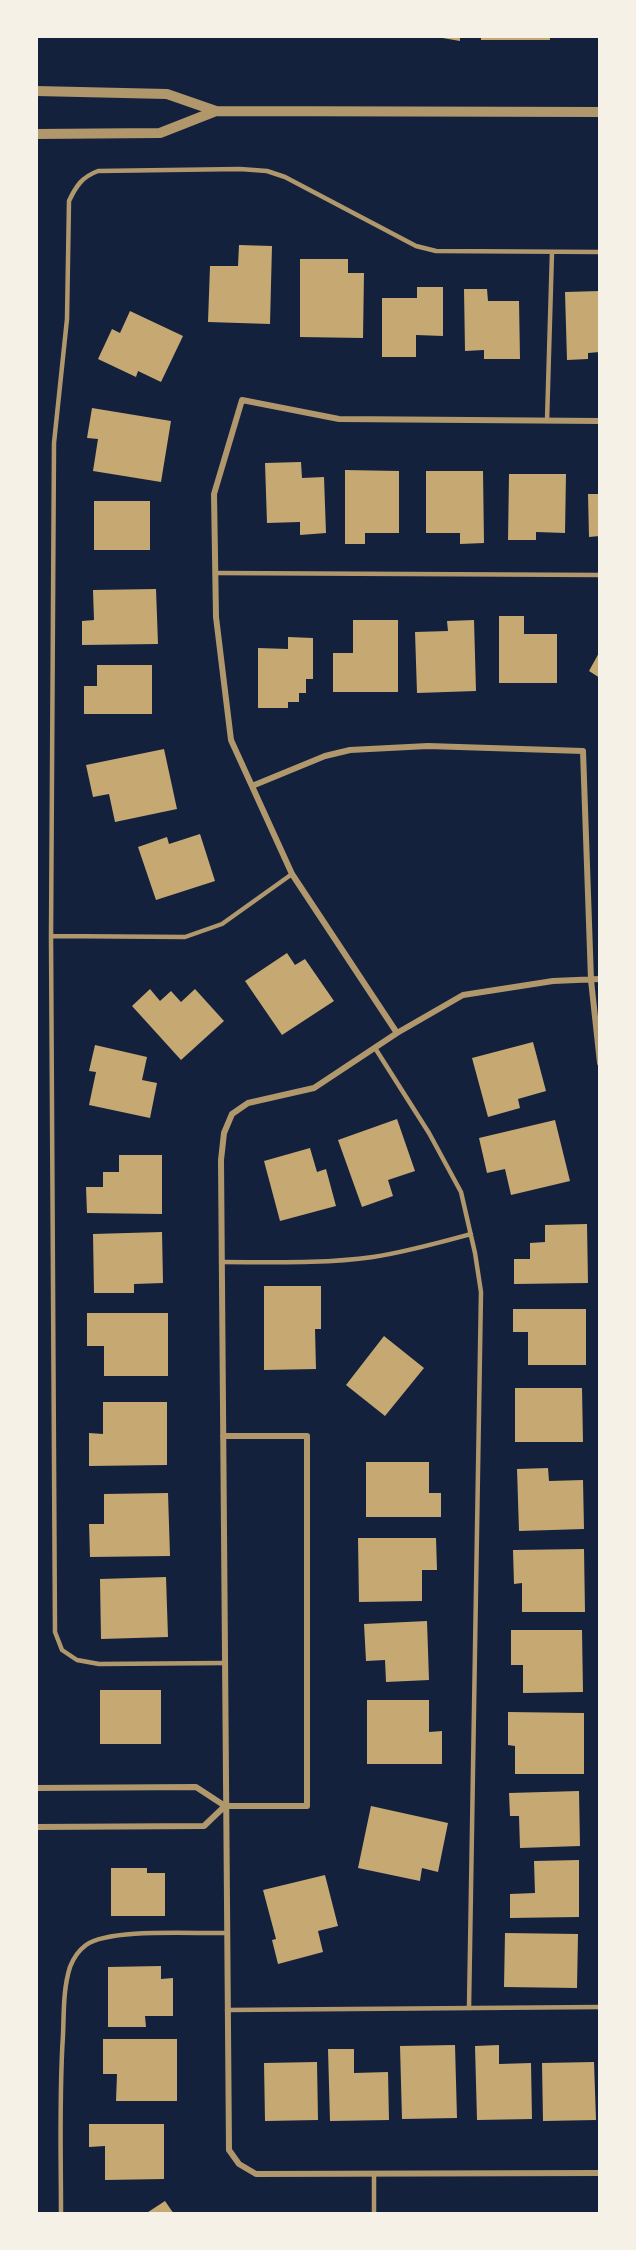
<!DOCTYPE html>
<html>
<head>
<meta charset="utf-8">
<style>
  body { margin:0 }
  #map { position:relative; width:636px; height:2250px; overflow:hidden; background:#14213d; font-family:"Alegreya Sans",sans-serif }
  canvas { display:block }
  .frame { position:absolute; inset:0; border:38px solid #f6f1e7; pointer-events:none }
</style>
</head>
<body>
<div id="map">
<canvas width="636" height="2250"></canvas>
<div class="frame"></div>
</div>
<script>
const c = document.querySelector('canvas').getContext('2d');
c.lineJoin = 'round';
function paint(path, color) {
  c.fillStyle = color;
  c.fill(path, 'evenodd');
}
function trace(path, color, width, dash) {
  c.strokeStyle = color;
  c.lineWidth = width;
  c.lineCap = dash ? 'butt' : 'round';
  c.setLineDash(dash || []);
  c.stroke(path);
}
paint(new Path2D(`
  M431,36H460V41Z
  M481,36H550V40H481Z
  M239,245L272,246L270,324L208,322L210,266H238Z
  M300,259H348V273H364L363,338L300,337Z
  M417,287H443V336L416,335V357H382V298H417Z
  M464,289H487L488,301H519L520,359H484V350L465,351Z
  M600,291V352L588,353V359L567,360L565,292Z
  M130,311L183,336L161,382L138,371L136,377L98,359L112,329L120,333Z
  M92,408L171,421L161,482L93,471L98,439L87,438Z
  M301,462L302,478L324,477L326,533L300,535V522L267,523L265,463Z
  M345,470L399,471V533H365V544H345Z
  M426,471H483L484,543L460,544V533H426Z
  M509,474H566L565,533L536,532V540H508Z
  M588,494H600V536L589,537Z
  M94,501H150V550H94Z
  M156,589L158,644L82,645V621L94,620L93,590Z
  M499,616H524V634H557V683H499Z
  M353,620H398V692H333V653H353Z
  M474,620L476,691L417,693L415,632L448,631L447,621Z
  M288,637L313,638V679H306V693H299V702H288V708H258V648L288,649Z
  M600,651V678L589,671Z
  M97,665H152V714H84V686H97Z
  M164,749L177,809L115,822L109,794L93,797L86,765Z
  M200,834L215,881L156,900L138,847L167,837L169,844Z
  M287,953L295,965L305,959L334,1001L282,1035L245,981Z
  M150,989L160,1001L171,991L181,1002L195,989L224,1021L181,1060L132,1006Z
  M533,1042L546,1091L518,1099L520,1108L488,1117L472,1058Z
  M95,1045L147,1057L142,1080L157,1083L150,1118L89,1105L96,1072L89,1071Z
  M397,1119L415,1171L388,1180L393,1196L362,1207L338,1140Z
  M555,1120L570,1181L511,1195L505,1169L487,1173L479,1138Z
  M310,1148L317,1172L326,1169L336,1206L280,1221L264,1161Z
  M119,1155H162V1214L87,1213L86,1187H103V1172H119Z
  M587,1224L588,1283L514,1284V1259H530V1243L545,1242V1225Z
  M162,1232L163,1283L134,1284V1293H94L93,1234Z
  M264,1286H321V1329H315L316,1369L264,1370Z
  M513,1309H586V1365H528V1332H513Z
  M87,1313H168V1376H104V1346H87Z
  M384,1336L424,1368L385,1416L346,1385Z
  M515,1388H582L583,1442H515Z
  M103,1402H167V1465L89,1466V1433L103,1434Z
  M366,1462H429V1493H441V1517H366Z
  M548,1468L549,1481L583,1480L584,1529L519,1531L517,1469Z
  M168,1493L170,1556L90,1557L89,1524H104V1494Z
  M358,1538H436L437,1570H422V1601L359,1602Z
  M584,1549L585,1612H522V1583L514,1584L513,1550Z
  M166,1577L168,1637L101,1639L100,1579Z
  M427,1621L429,1680L386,1682L385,1660L366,1661L364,1624Z
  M511,1630H582L583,1692L523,1693V1665H511Z
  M100,1690H161V1744H100Z
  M367,1700H429V1732L442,1731V1764H367Z
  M508,1712L584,1713V1774H515V1746L508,1745Z
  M579,1791L580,1846L520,1848L519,1816H510L509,1793Z
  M371,1806L448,1823L438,1872L422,1868L420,1881L358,1868Z
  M579,1860V1917L510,1918V1894L535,1893L534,1861Z
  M111,1868H147V1873H165V1916H111Z
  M325,1875L338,1926L318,1931L323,1952L278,1964L272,1940L276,1939L263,1890Z
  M505,1933L578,1934L577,1988L504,1987Z
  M161,1966V1979L173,1978V2016H145L146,2027H108V1967Z
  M103,2039H177V2101H116L117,2074H103Z
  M455,2045L457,2118L402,2119L400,2046Z
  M499,2045V2064L531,2063L532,2119L477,2120L475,2046Z
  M328,2049H354V2073L388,2072L389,2120L330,2121Z
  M317,2062L318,2120L265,2121L264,2063Z
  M594,2062L596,2120L543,2121L542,2063Z
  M89,2124H164V2179L105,2180V2146L89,2147Z
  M165,2201L174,2214H145Z`), '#c6a872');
trace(new Path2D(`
  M547,421L552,252
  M215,573L600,575
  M51,936L185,937L222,924L292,874
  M375,1048L429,1133L461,1192L475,1253L481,1292L469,2008
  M221,1262C271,1262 323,1264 373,1257C406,1252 438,1243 471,1234
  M224,1663L99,1664L77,1660L62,1650L55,1632L51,936L54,443L67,319L69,201C76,186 82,177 98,171L240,169L267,171L285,177L416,246L436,251L600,252
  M227,2010L600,2007
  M374,2174V2214
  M61,2214C61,2154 59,2095 63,2035C64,2013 63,1989 70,1967C73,1959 78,1951 86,1945C110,1928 194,1934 226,1933`), '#b1986c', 4.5);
trace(new Path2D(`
  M252,786L325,756L350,750L428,746L583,751L591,980L600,1063
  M600,979L553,981L463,995L397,1033L314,1088L248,1103L232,1114L224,1133L221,1160L229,2150L239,2164L256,2174L600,2173
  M397,1033L292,874L231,740L216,617L214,494L242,400L339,419L600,421
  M223,1436H307V1806H225
  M36,1788L196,1787L225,1806
  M36,1827L204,1826L225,1806`), '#b1986c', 6);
trace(new Path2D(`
  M36,91L167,94L216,111L600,112
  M36,134L160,133L216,111`), '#b1986c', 10);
</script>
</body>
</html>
